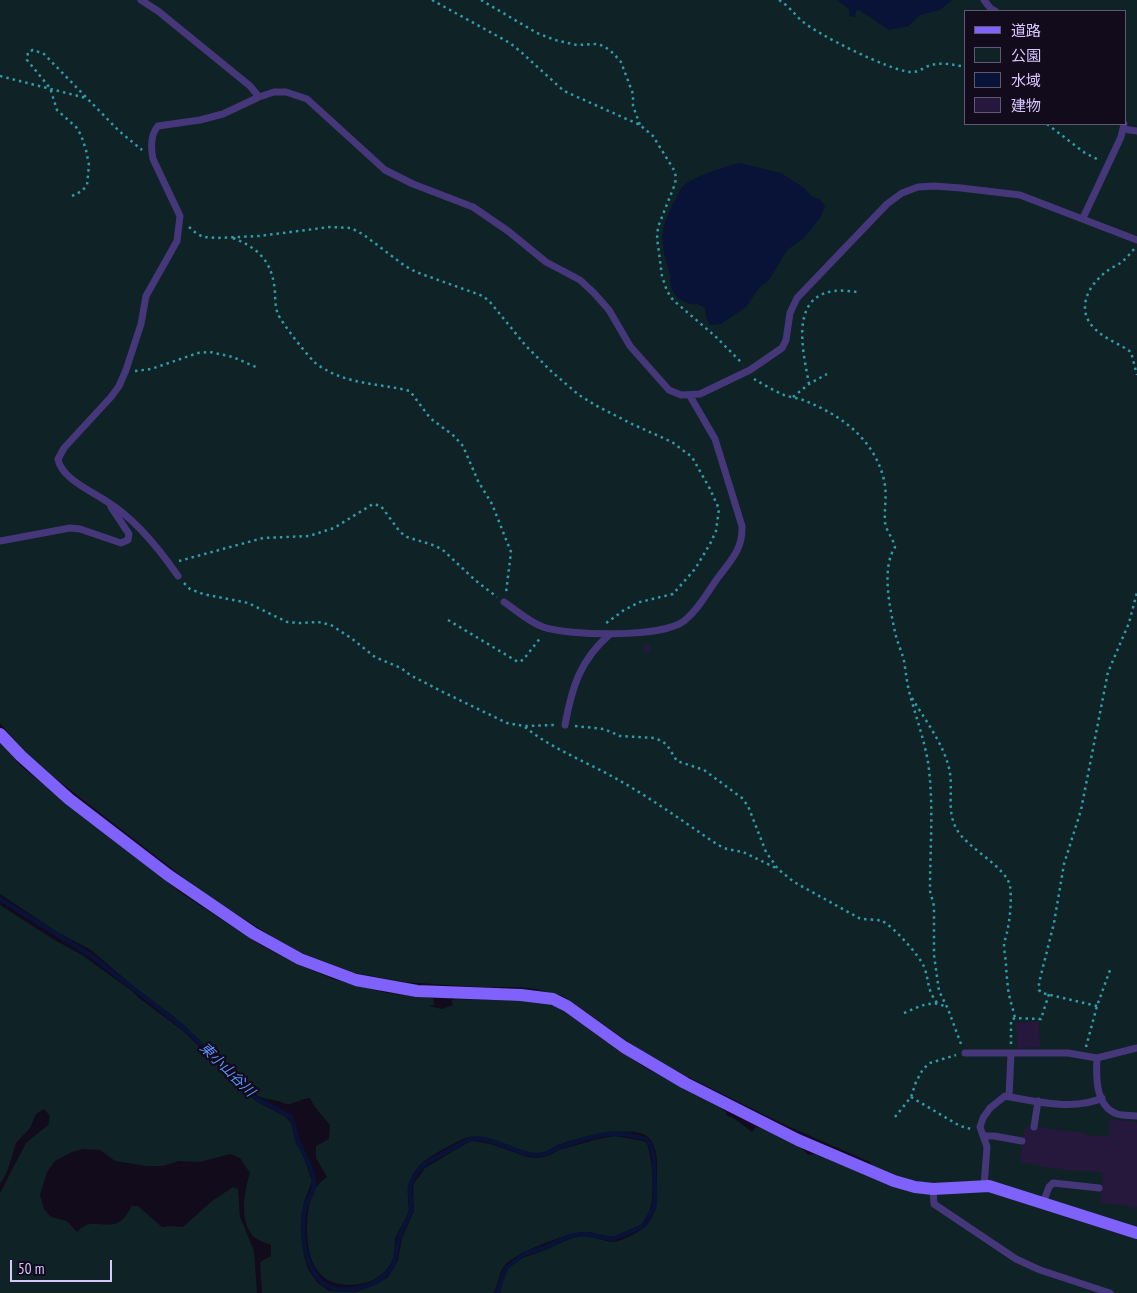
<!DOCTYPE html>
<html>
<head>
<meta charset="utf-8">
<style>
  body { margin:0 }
  #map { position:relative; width:1137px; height:1293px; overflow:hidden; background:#110b1c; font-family:"PT Sans Narrow","Noto Sans JP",sans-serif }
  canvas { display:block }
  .legend { position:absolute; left:964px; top:10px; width:162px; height:115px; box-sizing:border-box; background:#110b1c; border:1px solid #605676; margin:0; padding:6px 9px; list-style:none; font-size:15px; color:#d7c7fe }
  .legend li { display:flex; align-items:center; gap:10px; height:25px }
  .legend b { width:25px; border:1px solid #605676 }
  .scale { position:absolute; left:10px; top:1260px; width:102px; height:22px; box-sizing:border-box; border:2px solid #d7c7fe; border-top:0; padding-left:6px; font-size:15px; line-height:18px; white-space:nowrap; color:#d7c7fe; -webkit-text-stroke:4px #110b1c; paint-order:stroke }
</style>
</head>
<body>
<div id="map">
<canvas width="1137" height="1293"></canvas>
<ul class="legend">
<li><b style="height:6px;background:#7f61fc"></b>道路</li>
<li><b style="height:14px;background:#0f2226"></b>公園</li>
<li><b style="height:14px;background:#091237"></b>水域</li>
<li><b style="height:14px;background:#26183c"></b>建物</li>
</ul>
<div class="scale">50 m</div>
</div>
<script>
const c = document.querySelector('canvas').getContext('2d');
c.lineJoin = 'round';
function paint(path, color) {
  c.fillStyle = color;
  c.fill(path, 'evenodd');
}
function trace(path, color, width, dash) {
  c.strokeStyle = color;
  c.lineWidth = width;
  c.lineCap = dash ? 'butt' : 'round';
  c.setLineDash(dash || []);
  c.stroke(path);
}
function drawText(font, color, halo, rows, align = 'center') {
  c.font = font + ' "PT Sans Narrow","Noto Sans JP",sans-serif';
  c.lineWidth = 4.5;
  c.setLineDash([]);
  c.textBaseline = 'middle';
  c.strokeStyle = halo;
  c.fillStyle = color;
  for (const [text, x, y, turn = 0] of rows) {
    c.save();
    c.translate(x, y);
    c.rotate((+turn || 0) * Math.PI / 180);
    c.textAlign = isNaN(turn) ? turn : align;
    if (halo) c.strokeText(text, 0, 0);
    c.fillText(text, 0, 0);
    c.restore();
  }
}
paint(new Path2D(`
  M0,0H1137V1293H500C502,1285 503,1273 509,1266C518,1257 531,1256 542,1251C556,1246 569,1237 584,1236C594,1236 603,1241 612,1242C618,1242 623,1239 628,1237C656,1225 657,1209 657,1181C657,1168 659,1149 649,1138C635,1123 576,1138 558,1145C553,1147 549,1151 544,1152C519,1159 496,1132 469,1137C460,1139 426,1158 420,1165C411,1175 407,1185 408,1198C408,1202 409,1207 409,1210C407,1219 400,1227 396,1236C394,1242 395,1249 394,1256C391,1268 380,1277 369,1282C325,1293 308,1271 307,1231C307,1216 308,1197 318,1185C320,1182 324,1179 327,1177L316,1158V1146L329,1139L330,1125L314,1106L310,1098C302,1099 297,1102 290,1104C285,1105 283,1102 278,1101C270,1099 267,1100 258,1096L173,1016L140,992L91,950L57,932L0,894V742L22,767L181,893L262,946L297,964L333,979L387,993L433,998L434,1005L429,1006L442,1009L453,1005L451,1001L455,999L525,1001L556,1006L644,1067L721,1108L726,1112V1115L735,1119L752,1132L756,1127L761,1128L801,1147L808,1155L815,1154L878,1179L870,1162L785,1125L670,1068L644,1053L563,996L536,989L516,987H477L404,982L350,972L302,953L276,939L206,895L51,775L25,752L0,723ZM966,11H1126V124H966Z
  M0,905L53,939L82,955L132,991L139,998L182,1030L256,1101L286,1117L291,1123L296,1144L302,1152L312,1181L304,1202L301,1217V1231L304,1256L308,1269L317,1282L329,1291L355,1292L375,1285L388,1277L398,1260L402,1238L414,1211L413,1185L425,1168L467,1143L473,1141L491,1144L527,1157L538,1158L548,1156L559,1150L598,1139L615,1136L643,1141L647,1143C653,1163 658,1207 643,1224C637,1230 623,1234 615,1236C606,1239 595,1231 585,1232C569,1232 515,1253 505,1265C499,1272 498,1284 494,1293H262L260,1262L271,1256V1245C265,1242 258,1241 253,1236C239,1220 244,1192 250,1173L240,1158L230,1154L200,1162L179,1161L163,1166H147L115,1161L100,1150L83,1149L72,1152L55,1161L47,1172L40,1195L44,1209L51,1217L67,1221L77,1232C93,1214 108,1233 123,1219C126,1216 129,1210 132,1206H138L162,1227L171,1226L183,1227L212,1201L233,1187L238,1189L240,1217L254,1251L257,1293H0V1193L26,1143L48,1125L50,1116L44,1109L36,1114L30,1128L16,1143L7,1172L0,1184Z`), '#0f2226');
paint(new Path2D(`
  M837,0H952L940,10L920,15L909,26L889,30L859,10L856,11L855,17L849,16V9Z
  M739,163L781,173L804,188L811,196L821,200L825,206L820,218L804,238L787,250L769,280L759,288L746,307L721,324L710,325L706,317L705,308L697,304C686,306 673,296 671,286C670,282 671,278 670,274C666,260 661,247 663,232C664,222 670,212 673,203C678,198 678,191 683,186C692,177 727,166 739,163Z`), '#091237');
trace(new Path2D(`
  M0,899L90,955L183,1027L257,1099L290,1116C295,1124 295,1132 298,1141C303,1154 312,1166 314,1180C316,1189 308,1199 305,1208C299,1234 306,1284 337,1289C351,1291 369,1287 380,1279C401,1264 393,1254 400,1235C403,1227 409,1219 411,1211C413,1204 409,1196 410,1188C410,1180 420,1168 426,1163L468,1140C492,1133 515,1156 539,1155C547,1155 552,1150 560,1147C576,1142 602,1132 619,1134C628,1134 637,1137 646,1139L652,1148L654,1161L655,1201L654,1208L643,1226L613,1239L584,1234L570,1236L543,1248L524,1254L506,1268L497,1293`), '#091237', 4.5);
paint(new Path2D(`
  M643,645H650V652L644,653Z
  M1039,1021L1040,1047L1017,1048L1016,1023Z
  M1110,1119L1137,1122V1207L1100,1203L1103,1173L1082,1170V1172L1039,1166V1165L1020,1162L1025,1127L1037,1128V1127L1086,1133V1135L1108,1137Z`), '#26183c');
trace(new Path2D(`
  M432,0L510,43L521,52L564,91L640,125L653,136L674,170L676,177L675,184L658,227L657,238L662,276L667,291L673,300L715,336L743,364
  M481,0L537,33L555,40L577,45L596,44L604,46L613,53L621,62L633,94V106L640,125
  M779,0C789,6 794,14 802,21C818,35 889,70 910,72C918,73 924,67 931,65C943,62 954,65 966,67
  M0,76L86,98
  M1047,124L1085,153L1099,160
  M72,196L82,191L87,185L89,165L86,150L81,135L76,127L57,110L50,88L27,60L28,52L33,50L44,54L119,131L142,150
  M189,227L196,233L203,237L217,238L259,236L330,227L351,228L364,235L405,266L416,272L483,296L490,302L526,346L552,372L579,395L595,405L632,424L672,442L692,457L710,489L719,509L716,531L710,544L695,569L673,594L640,602L624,610L605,624
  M233,238C256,247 270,259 274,284C276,294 274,305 278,314C281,322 311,361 318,365C347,385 378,383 410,391L430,418L454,436L463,446L478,481L492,504L511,552L506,593
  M1134,249C1131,253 1127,257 1124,260C1119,265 1112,267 1107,271C1088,285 1075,310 1095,329C1105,339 1120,344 1131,352L1137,375
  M135,371L151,369L198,353L210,352L233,357L258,368
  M754,379C763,384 774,391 784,395C790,397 797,398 803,400C839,414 872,437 883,476C888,493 884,506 885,522C886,531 893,538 895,547C881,569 890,608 895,632C897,642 902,652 904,661C906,673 907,684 910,695C916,717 924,739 928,762C934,804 930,848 930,891L934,906V955L939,991L948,1009L961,1044
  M809,384C804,355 788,297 834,291C841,290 850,291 857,292
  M793,397L809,384L827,374
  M179,561L263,538L309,536L334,528L373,504L381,506L400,532L407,537L436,546L444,551L475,580L497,597
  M184,583L190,589L203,594L248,603L287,622L300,623L318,622L331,625L351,638L375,657L401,668L410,675L443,692L507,723L524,726L555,725
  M448,620L518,662L523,660L541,637
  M912,698C925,720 943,743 949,768C954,789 946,809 956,828C966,848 1006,866 1010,886C1012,898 1010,920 1007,932C1007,935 1005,939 1004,943C1004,949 1005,956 1006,962C1006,970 1007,979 1008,988C1009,998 1013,1008 1015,1018
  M575,726L604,729L620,736L654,738L662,741L667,745L677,761L704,770L742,798L748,806L766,852L778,869L794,882L859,918C866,920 875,919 882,921C892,925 921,957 924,967C930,982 926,988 937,1003
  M525,727C552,749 585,761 615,778C651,798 684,822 718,845L727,849L743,852L778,869
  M1097,1006L1042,993L1039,990V983L1054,923L1064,864L1081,810L1108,672L1129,623L1137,592
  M904,1013C919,1007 933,998 947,1008
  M1011,1044V1020L1015,1018L1041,1019L1049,994
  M1086,1047L1097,1006L1110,970
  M911,1097L960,1126L971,1129
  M895,1117L911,1097L916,1082L923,1069L930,1063L956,1055`), '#2f9caa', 2.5, [2.5, 4]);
trace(new Path2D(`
  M141,0L158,11L250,86L259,97
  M984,0L991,9L995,11
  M1123,129L1137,131
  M1083,218L1121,137L1124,124
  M0,541L70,528L80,529L121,543L128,540L129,534L111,507
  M178,576C160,550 133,517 106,501C91,491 61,478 58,459L64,448L111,397L119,386L126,370L141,324L146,296L177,241L180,216L153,159C151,149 150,135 158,126L200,120L223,114L259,97L274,92H286L307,99L385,170L413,184L473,207L508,231L546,262L580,280L594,293L609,310L630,346L669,390L681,395L700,394L750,370L782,348L786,340L790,313L797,298L887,204L902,193L918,187L934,186L961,188L1020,195L1137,240
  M504,602C516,610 529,622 543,627C569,636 662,638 684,621C698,610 707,593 717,579C730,561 743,550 742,526L715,439L690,396
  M565,725C572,687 580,660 610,634
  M965,1053H1068L1097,1058L1137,1048
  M1097,1058C1096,1076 1095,1106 1117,1114C1123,1116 1131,1115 1137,1116
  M1009,1097L1011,1053
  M1034,1127L1038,1101
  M984,1136H994L1022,1141
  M984,1186L987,1147L980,1127L983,1118L990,1108L1005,1096C1033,1101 1075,1111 1102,1098
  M933,1189L934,1204L1016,1259L1040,1270L1110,1293
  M1043,1203L1049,1187L1053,1183L1099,1188`), '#45377a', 7);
trace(new Path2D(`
  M0,734L21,756L69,799L168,875L253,933L300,959L356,980L417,991L521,995L553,999L567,1006L624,1047L685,1083L798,1140L894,1181L915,1187L933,1189L989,1186L1137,1233`), '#7f61fc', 12);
drawText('italic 14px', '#5893fc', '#110b1c', [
  ["東小山谷川",227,1070,44]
]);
</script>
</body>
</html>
